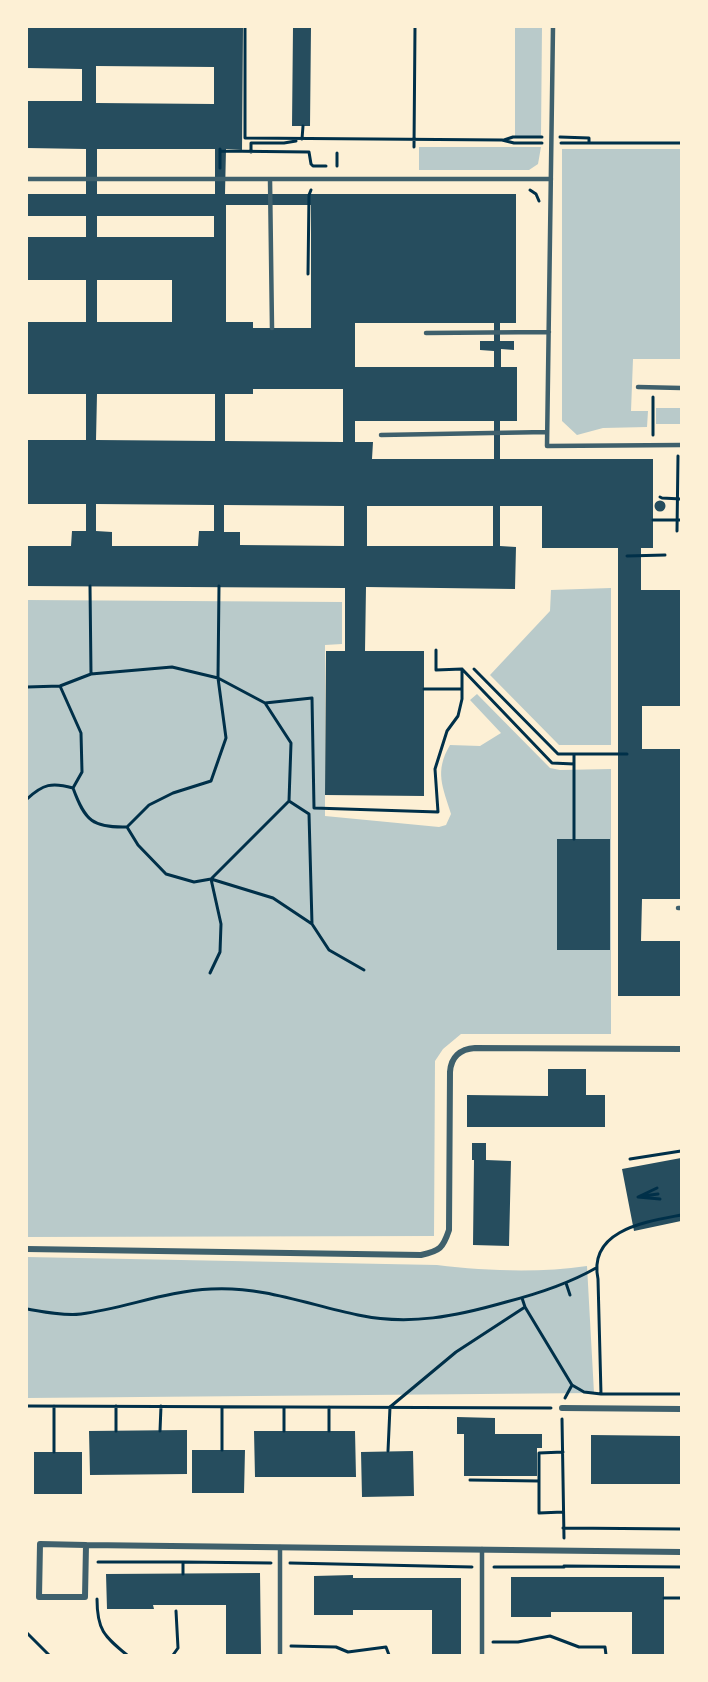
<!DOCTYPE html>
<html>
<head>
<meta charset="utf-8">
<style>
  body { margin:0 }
  #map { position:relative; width:708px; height:1682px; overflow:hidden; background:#fdf0d5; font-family:Literata,serif }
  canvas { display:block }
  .frame { position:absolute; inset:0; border:28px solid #fdf0d5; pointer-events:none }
</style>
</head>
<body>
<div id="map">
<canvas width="708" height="1682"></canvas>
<div class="frame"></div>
</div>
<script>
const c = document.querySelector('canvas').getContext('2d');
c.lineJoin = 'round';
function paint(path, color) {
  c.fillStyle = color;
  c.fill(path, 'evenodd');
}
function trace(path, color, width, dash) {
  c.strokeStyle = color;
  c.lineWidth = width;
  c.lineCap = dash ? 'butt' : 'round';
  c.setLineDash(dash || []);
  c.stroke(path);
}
paint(new Path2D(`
  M515,27H542L541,136H515Z
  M419,147H541L538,164L529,170H419Z
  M562,149H681V359H633L631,411H648L647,427L603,428L577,435L562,421Z
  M656,408H681V424H656Z
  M611,588V745H559L490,675L550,611L551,590Z
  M27,600L342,602V644L325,645V816L439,827L446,825L451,814C443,787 434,772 450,745L480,746L501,733L470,700L477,694L550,768L560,770L611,769V1034H461L443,1049L435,1061L434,1236L27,1237Z
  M27,1257L437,1265C485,1271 540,1273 587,1266L594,1393L27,1398Z`), '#b9caca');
paint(new Path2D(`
  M27,27H243L242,150L226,149L225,194H516V323H500V341H514V350L501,349V367H517V421H500V459H653V548H641V590H681V706H642V749H681V899H642L641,941H681V996H618V548H542V506H500V546L516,547L515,589L366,587L365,651H424V796L325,795L326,651H345V588L27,586V546H71L72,531H86V504H27V440H86V394H27V322H86V280H27V237H86V216H27V194H86V149L27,148V101H82V69L27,68ZM96,66L214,67V104L96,103ZM97,149H215V194H97ZM226,205H311V328H253V322H226ZM97,216H214V237H97ZM97,280H172V322H97ZM355,323H494V341H480V350L494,351V367H355ZM253,389H343V442L225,441V394H253ZM97,394H215V441L96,440ZM355,421H494V459H372L373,442H355ZM96,504L214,505V531H199L198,546H112V532L96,531ZM224,505L344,506V546L240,545V532H224ZM367,506H493V546H367Z
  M293,27H311L310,126H292Z
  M654.5 506a5.5 5.5 0 1 1 11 0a5.5 5.5 0 1 1-11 0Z
  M557,839H610V950H557Z
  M548,1069H586V1095H605V1127H467V1095L548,1096Z
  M472,1143H486V1160L511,1161L509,1246L473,1245L474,1160H472Z
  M681,1158V1221L634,1231L622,1169Z
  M457,1417L495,1418V1434H542V1448H537V1476H464V1434H457Z
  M187,1430V1474L90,1475L89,1431Z
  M254,1431H355L356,1477H255Z
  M591,1435L681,1436V1484H591Z
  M192,1450H245L244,1493H192Z
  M413,1451L414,1496L362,1497L361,1452Z
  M34,1452H82V1494H34Z
  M260,1573L261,1655H226V1605H153L154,1609H107L106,1574Z
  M353,1575V1578H461V1655H432V1610H353V1615H314V1576Z
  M511,1577H664V1655H632V1612H551V1617H511Z`), '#264d5e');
trace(new Path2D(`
  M245,27V138L502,140L514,143H542
  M560,137L589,138V143
  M302,139L303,126
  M504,140L513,137H542
  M561,143H681
  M414,147L415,27
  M220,149V168
  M220,151L309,152L311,164L313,166H326
  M251,152V143H284L296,141
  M337,153V166
  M530,190L536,194L539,201
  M308,274L309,195L311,190
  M653,397V435
  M660,497L662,498L681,499
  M653,520H681
  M677,531L678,456
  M627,556L665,555
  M90,586L91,674
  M436,650V670L462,669
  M474,669L558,754H627
  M60,686L81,733L82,772L73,788
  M27,687L60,686L91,674L172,667L218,678L265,703L291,743L289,801L211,879L221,924L220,952L210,973
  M424,689H461
  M265,703L312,698L314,808L438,812L435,769L447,731L458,716L462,699V669L552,763L574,764
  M27,799C43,784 52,782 73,788C85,821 93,828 127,827L138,845L166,874L194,882L211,879L273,898L312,924L329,950L364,970
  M289,801L309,814L312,924
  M127,827L149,805L173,793L211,781L226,738L218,678L219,586
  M574,839V754
  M630,1159L681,1151
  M657,1188L638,1197L660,1199
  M643,1196L658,1194
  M566,1283L570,1295
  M522,1298L525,1307L572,1385L584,1392L601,1394H681
  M27,1309C44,1312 64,1316 81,1314C125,1308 167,1291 211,1289C263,1286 309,1305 358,1315C410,1326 457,1316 506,1302C537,1294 568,1284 596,1268
  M601,1394L598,1279C588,1230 645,1222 681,1215
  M565,1398L572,1385
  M27,1406L551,1408
  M329,1407V1431
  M562,1419L564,1538
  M116,1431V1406
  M160,1431L161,1406
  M284,1431V1407
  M222,1450V1407
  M388,1451L390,1407L456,1352L525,1307
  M54,1452V1406
  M563,1452L539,1453V1513L563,1512
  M470,1480L539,1481
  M563,1528L681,1529
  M98,1562H183V1574
  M183,1562L271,1563
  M290,1563L472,1567
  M564,1566L681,1567
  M494,1567H564
  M664,1598H681
  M97,1599C97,1630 104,1636 127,1655
  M27,1633L49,1655
  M493,1642H518L550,1636L579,1647H605L606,1655
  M291,1646L336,1647L348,1652L386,1647L389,1655
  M173,1655L178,1648L176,1611`), '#003049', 3);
trace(new Path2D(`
  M553,27L547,446L681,445
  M27,179H551
  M270,179L272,328
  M426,333L549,332
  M638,387L681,388
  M381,435L547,432
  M678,908H681
  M280,1547V1655
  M482,1655V1549`), '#3f606c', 4.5);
trace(new Path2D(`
  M27,1249L421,1255C440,1251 443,1248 449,1230L450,1072C451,1057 460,1049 475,1048L681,1049
  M562,1408L681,1409
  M40,1544L86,1545L85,1597H39Z
  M86,1545L681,1552`), '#3f606c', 6);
</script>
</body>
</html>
